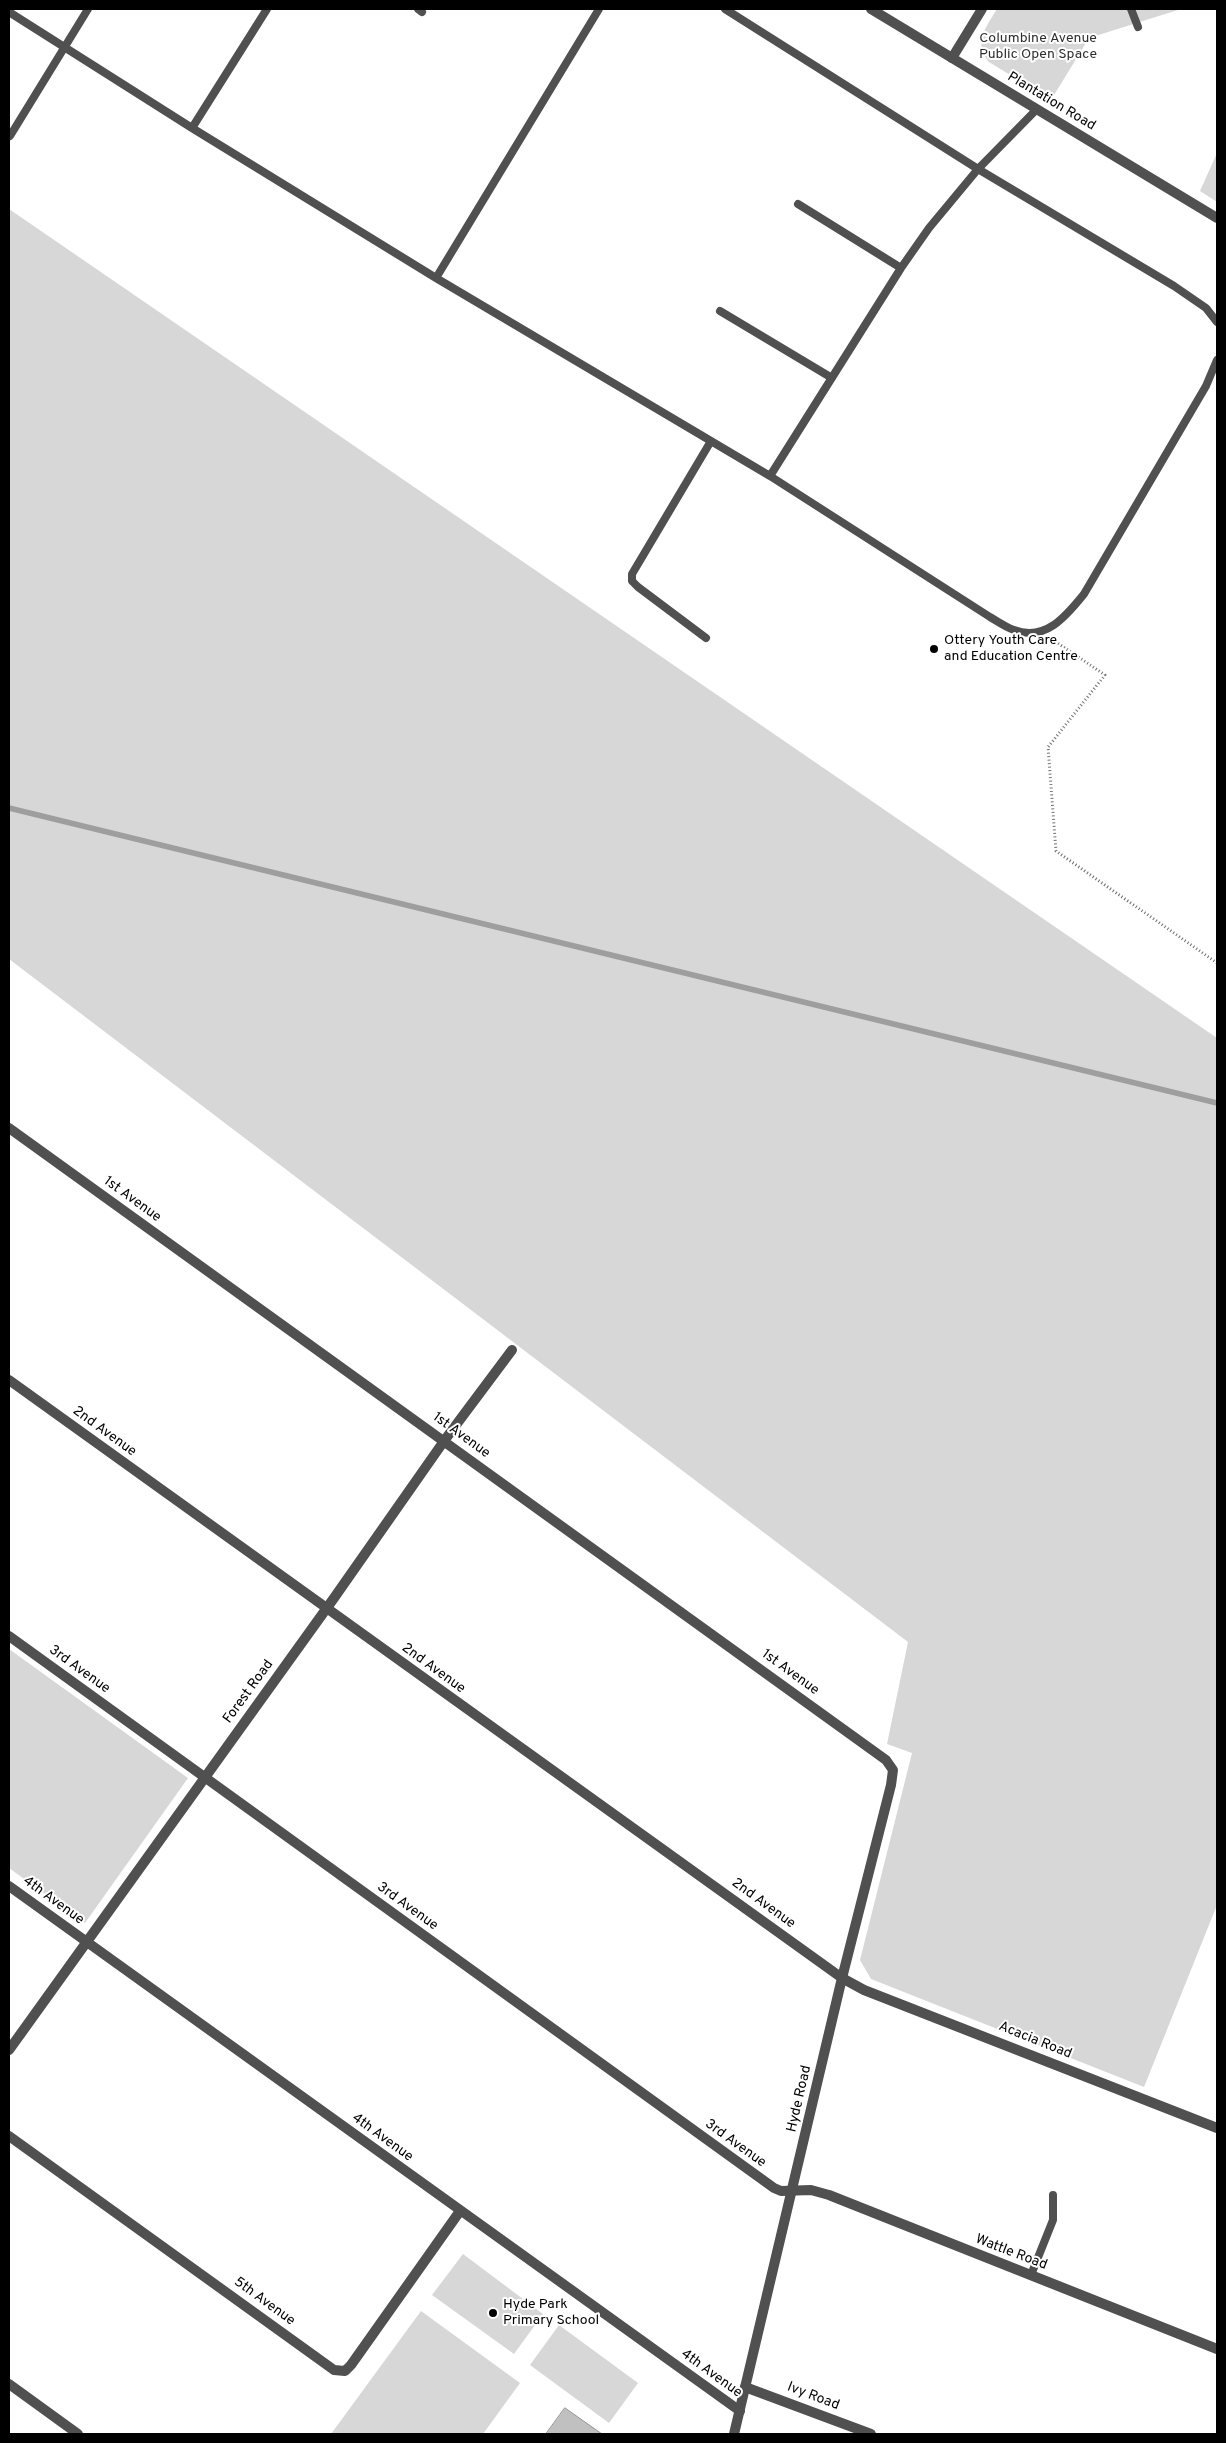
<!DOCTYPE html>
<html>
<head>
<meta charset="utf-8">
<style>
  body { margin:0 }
  #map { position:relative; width:1226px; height:2443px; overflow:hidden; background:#fff; font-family:Overpass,sans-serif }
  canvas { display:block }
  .frame { position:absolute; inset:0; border:10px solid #000; pointer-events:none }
</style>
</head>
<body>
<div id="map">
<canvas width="1226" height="2443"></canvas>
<div class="frame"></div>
</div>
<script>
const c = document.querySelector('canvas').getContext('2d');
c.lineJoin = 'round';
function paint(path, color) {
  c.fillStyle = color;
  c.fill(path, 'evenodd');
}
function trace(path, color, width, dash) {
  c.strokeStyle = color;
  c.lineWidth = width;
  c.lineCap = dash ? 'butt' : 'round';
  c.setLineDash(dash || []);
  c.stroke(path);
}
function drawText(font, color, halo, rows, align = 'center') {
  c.font = font + ' Overpass,sans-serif';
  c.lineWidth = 4;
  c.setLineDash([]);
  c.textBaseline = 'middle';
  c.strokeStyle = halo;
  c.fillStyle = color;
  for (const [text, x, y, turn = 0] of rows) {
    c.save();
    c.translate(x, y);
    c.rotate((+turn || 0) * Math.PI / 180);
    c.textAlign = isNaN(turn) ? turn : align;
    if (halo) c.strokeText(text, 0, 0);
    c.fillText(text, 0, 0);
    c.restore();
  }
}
paint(new Path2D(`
  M997,9H1181L1089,38L1051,100L989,62C973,43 986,27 997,9Z
  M1217,153V202L1200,191Z
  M9,209L1217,1038V1905L1144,2087L871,1979L860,1960L912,1753L887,1744L908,1642L9,959Z
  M9,1649L188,1778L85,1923L9,1868Z
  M463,2254L543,2314L514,2354L432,2295Z
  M421,2311L520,2383L483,2434H331Z
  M559,2325L638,2383L609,2423L530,2365Z`), '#d7d7d7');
trace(new Path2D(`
  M9,808L1217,1103`), '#9e9e9e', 5.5);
const building = new Path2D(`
  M565,2408L602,2434H546Z`);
paint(building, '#c0c0c0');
trace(building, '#949494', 1);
trace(new Path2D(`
  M1054,638L1056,642L1105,675L1048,747L1056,851L1217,963`), '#727272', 3, [1, 2.5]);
trace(new Path2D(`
  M418,9L422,12
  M725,9L978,169L1174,286L1206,308L1217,322
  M1131,9L1138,27
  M9,12L192,128L436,278L770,476L990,617C997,621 1005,627 1014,630C1046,642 1067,615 1084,594L1206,386L1217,360
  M192,128L267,9
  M10,136L88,9
  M798,204L901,268
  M436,278L599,9
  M720,311L832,378
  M770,476L901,268L929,228L978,169L1037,109
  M706,638L638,587L632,581V574L711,441
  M1031,2275L1053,2220V2195`), '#505050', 8);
trace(new Path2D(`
  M952,58L982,9
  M9,1128L886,1760L893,1770L891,1785L842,1978
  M9,1636L774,2188L781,2191L811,2190L829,2195L1217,2349
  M9,1886L740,2411
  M9,2050L334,1598L444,1441L512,1350
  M9,2136L334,2370L345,2371L351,2365L460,2211
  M9,2384L78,2434
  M745,2387L871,2434`), '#505050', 10);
trace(new Path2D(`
  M871,9L1217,218
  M9,1380L842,1978L864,1990L1217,2128
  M734,2434L842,1978`), '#505050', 10);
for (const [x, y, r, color] of [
  [934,649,5,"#000"],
  [493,2313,5,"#000"]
]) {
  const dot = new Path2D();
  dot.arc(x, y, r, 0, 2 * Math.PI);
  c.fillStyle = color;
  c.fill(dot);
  trace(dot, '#fff', 2);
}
drawText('14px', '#2e2e2e', '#fff', [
  ["Columbine Avenue",1038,39],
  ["Public Open Space",1038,55]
]);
drawText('14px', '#000', '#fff', [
  ["Plantation Road",1051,102,31],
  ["1st Avenue",132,1200,36],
  ["2nd Avenue",104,1432,36],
  ["1st Avenue",461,1436,36],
  ["2nd Avenue",433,1669,36],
  ["3rd Avenue",79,1670,36],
  ["1st Avenue",790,1673,36],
  ["Forest Road",249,1692,-54],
  ["4th Avenue",53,1901,36],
  ["2nd Avenue",763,1904,36],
  ["3rd Avenue",407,1907,36],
  ["Acacia Road",1035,2041,22],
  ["Hyde Road",800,2099,-77],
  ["4th Avenue",382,2138,36],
  ["3rd Avenue",735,2144,36],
  ["Wattle Road",1011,2253,21],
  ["5th Avenue",264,2302,36],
  ["4th Avenue",711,2374,36],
  ["Ivy Road",813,2397,21]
]);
drawText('14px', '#000', '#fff', [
  ["Ottery Youth Care",944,641],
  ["and Education Centre",944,657],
  ["Hyde Park",503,2305],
  ["Primary School",503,2321]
], 'left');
</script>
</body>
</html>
